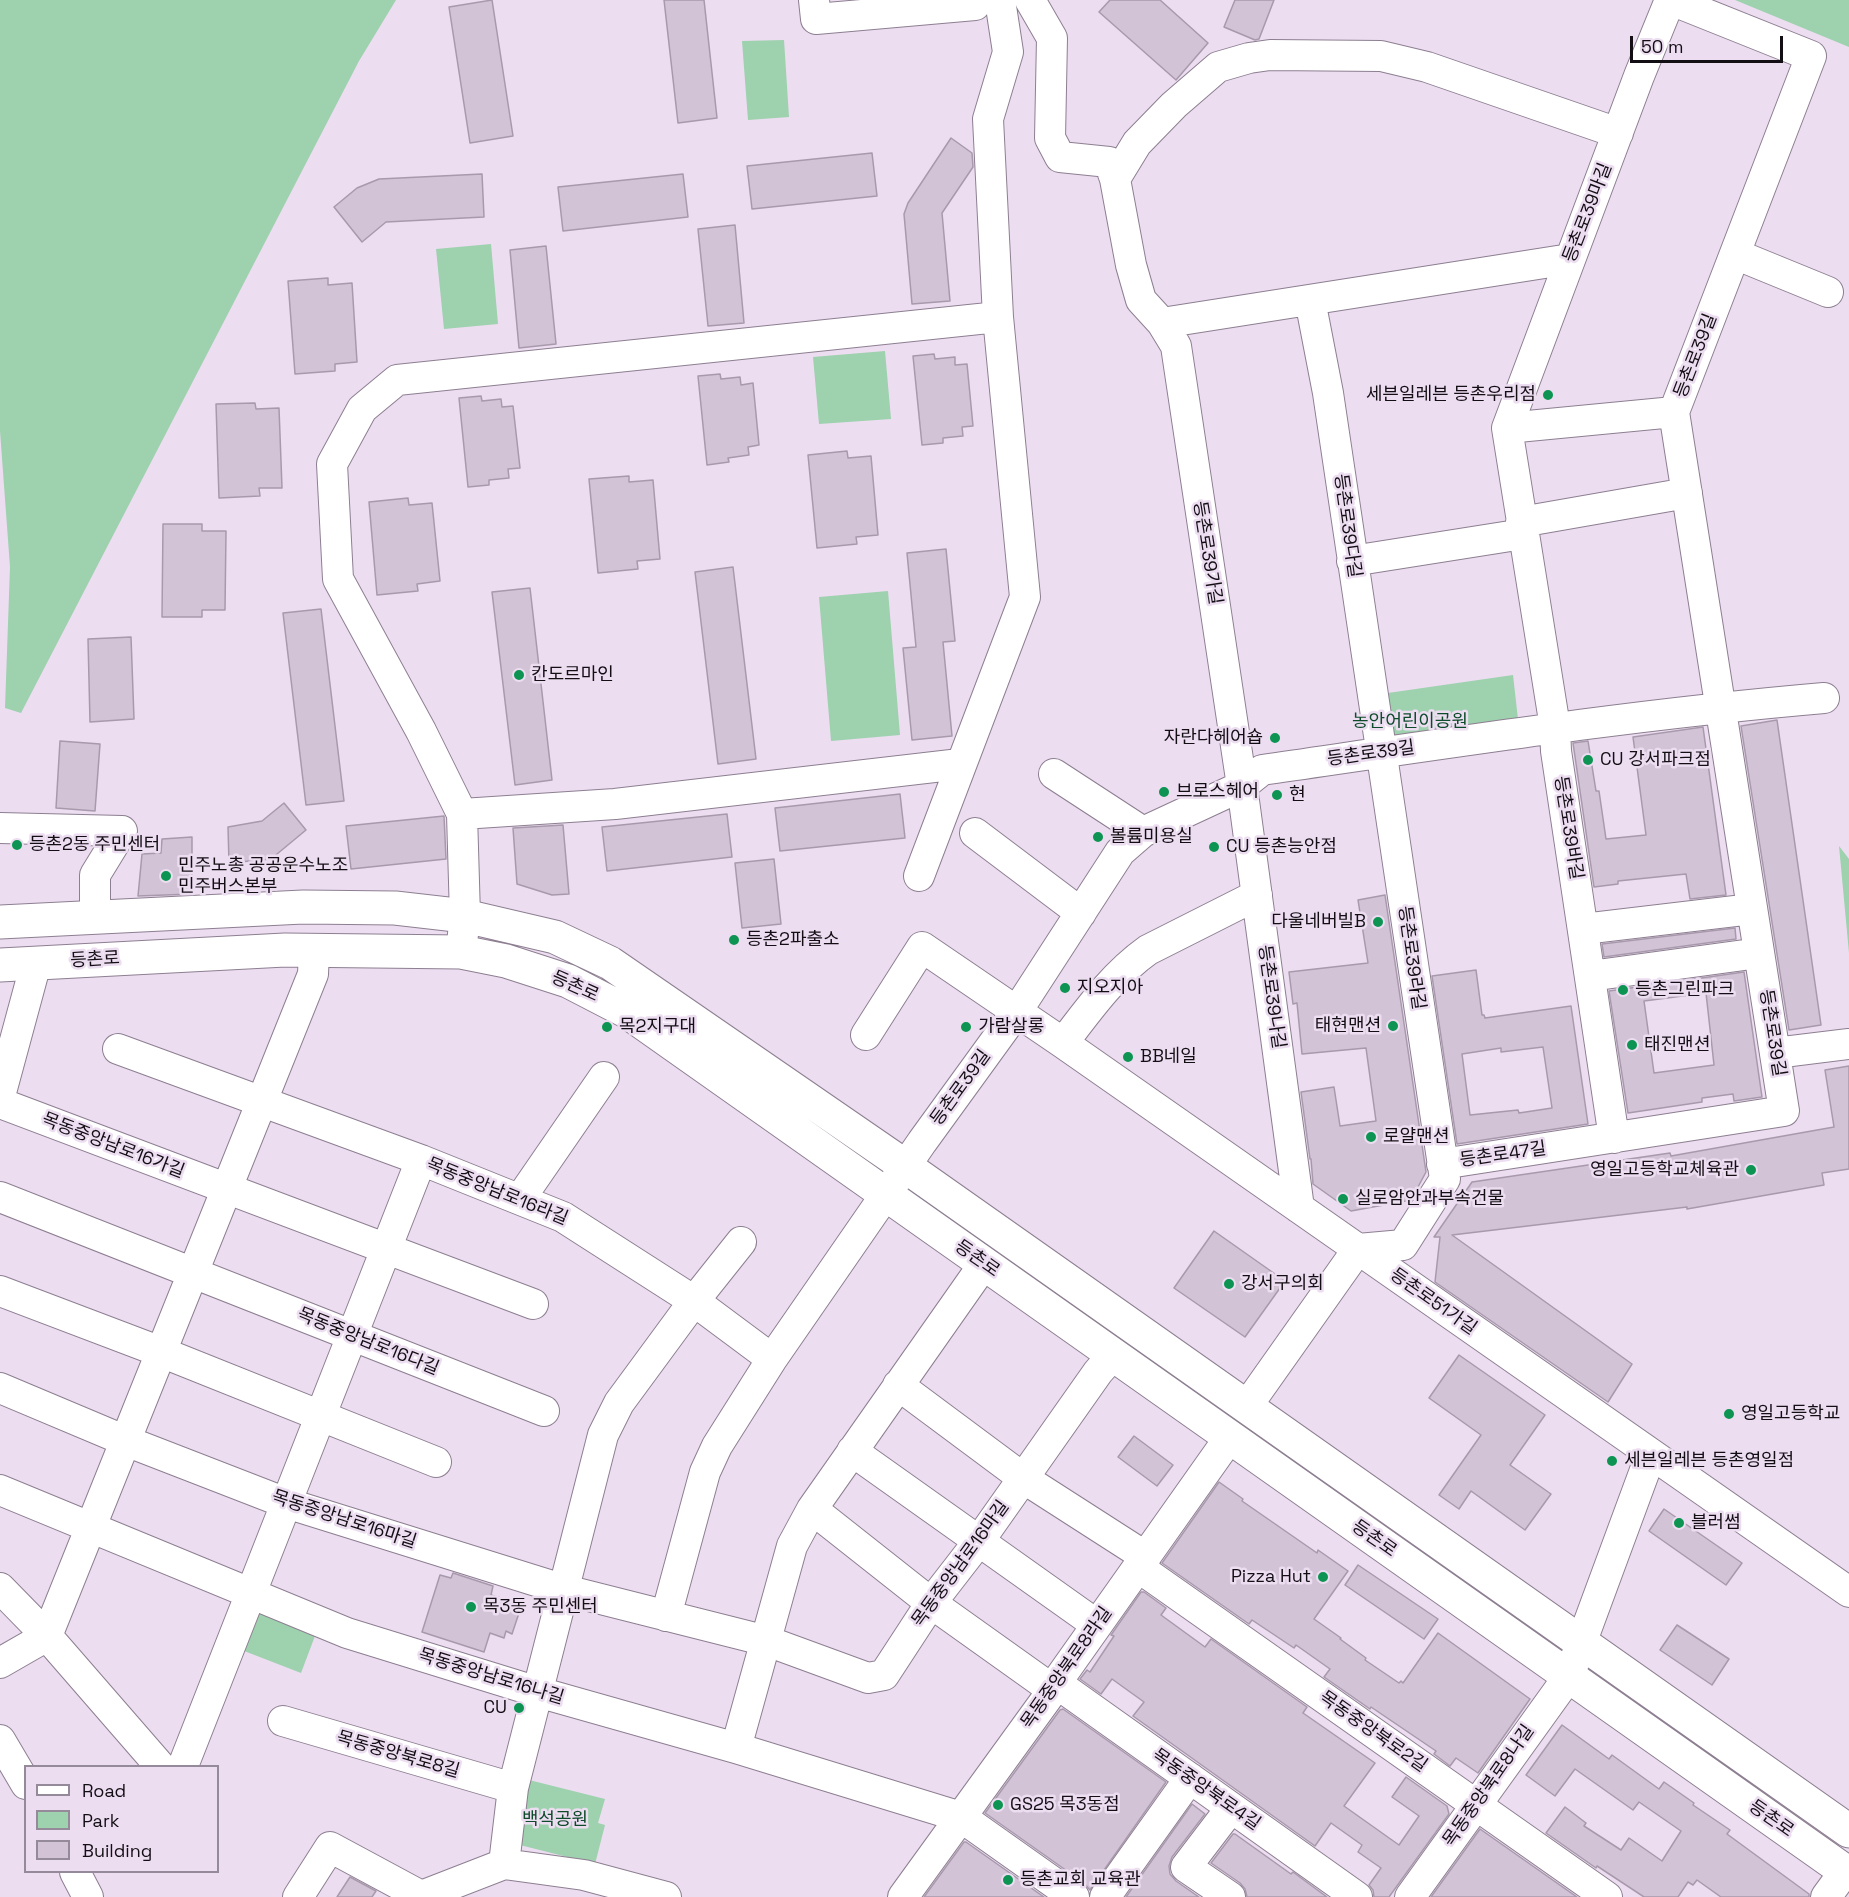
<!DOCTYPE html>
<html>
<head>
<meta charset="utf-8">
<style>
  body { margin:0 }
  #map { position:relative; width:1849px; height:1897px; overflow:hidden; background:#ecddf1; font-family:"Space Grotesk",sans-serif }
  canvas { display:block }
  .legend { position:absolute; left:24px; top:1765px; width:195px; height:108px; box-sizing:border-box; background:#ecddf1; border:2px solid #958a99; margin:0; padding:8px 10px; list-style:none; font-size:18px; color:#130e14 }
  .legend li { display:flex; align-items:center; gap:12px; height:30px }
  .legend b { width:30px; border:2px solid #958a99 }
  .scale { position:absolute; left:1630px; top:36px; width:153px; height:27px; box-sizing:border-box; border:3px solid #130e14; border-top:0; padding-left:8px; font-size:18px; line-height:21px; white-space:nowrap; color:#130e14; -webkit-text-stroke:4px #ecddf1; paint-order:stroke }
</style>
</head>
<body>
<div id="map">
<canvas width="1849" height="1897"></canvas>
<ul class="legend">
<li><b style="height:8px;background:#fff"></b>Road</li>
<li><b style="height:16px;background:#9ed1ae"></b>Park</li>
<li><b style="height:16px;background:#d2c3d6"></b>Building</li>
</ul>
<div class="scale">50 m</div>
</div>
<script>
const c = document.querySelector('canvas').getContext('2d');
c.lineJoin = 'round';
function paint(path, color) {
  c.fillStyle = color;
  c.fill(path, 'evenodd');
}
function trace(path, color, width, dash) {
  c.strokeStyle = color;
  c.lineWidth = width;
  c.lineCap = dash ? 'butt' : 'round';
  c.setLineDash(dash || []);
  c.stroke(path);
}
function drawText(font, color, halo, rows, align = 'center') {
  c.font = font + ' "Space Grotesk","Noto Sans KR",sans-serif';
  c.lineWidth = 5;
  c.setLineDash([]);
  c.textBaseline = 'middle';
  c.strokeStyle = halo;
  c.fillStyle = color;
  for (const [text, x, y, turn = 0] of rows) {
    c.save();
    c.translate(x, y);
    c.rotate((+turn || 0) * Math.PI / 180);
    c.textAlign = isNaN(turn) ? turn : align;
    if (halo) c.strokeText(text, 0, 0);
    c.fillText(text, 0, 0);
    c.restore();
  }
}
paint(new Path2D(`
  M0,0H396L359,61L21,713L5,708L10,567L0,431Z
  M1735,0H1849V47Z
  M784,40L789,117L748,120L742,41Z
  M491,244L498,324L444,329L436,249Z
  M885,351L891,419L819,424L813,357Z
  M888,591L900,735L831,741L819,597Z
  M1513,675L1520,737L1376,759L1367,696Z
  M1839,846L1849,859V953Z
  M256,1605L318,1628L301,1673L239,1649Z
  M521,1778L605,1799L598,1823L605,1825L595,1864L512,1843Z`), '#9ed1ae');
const building = new Path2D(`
  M492,0L513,136L470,143L449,7Z
  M664,0H704L717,118L678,123Z
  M1110,0H1160L1208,43L1176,80L1099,12Z
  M1235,0H1274L1259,39L1255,40L1224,27Z
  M951,138L972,153L973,167L942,213L950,301L912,304L904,214L908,203Z
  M872,153L877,196L752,209L747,166Z
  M482,174L484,217L386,222L362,242L334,207L357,188L379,179Z
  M683,174L688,217L563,231L558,187Z
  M735,225L744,323L708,326L698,229Z
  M546,246L556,344L519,348L510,250Z
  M328,278V285L352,283L357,362L335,364V371L295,374L288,281Z
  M934,354L935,359L955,357V365L967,364L973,426L962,427L963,436L943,438V443L922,445L913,356Z
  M720,374L721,379L740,377L741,385L753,383L759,445L748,447L749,455L728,458L729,462L707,465L698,376Z
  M481,396L482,401L501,399L502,407L513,406L520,468L508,469L509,478L489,480V485L468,487L459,398Z
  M255,403L256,409L279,408L282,488H259L260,496L219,498L216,404Z
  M847,451L848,458L871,456L878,535L856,537L857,544L817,548L808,455Z
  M629,476V482L653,480L660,559L637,561L638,569L598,573L589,479Z
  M408,498L409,505L432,503L440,581L417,584L418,591L377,595L369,502Z
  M163,524H202V531H226L225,610H202V617H162Z
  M946,549L955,641L943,642L952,736L912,740L903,648L916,647L907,553Z
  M733,567L756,759L718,764L695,572Z
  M530,588L552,780L515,785L492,592Z
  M321,609L344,801L306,805L283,613Z
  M131,637L134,719L90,722L88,639Z
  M1777,720L1821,1025L1789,1030L1741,726Z
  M1703,727L1726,895L1690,899L1686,874L1618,881V884L1594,887L1573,743L1588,741L1596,791H1599L1606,839L1646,835L1633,737Z
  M60,741L100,744L95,811L56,808Z
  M900,794L905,838L780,851L775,808Z
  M284,803L306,830L271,859L229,863L228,827L262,821Z
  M727,814L732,857L607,871L602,827Z
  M444,816L446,859L351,869L346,826Z
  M563,825L569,894L552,895L517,884L513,828Z
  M192,837V894L138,896L142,854L161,853L162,839Z
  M774,859L781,924L742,928L735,863Z
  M1385,895L1426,1172L1411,1200L1351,1211L1313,1184L1311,1159H1310L1301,1092L1334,1087L1340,1126L1376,1121L1366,1048L1302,1054L1297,1003L1293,1004L1289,972L1368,963L1358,900Z
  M1735,928L1736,939L1604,957L1602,944Z
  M1476,970L1482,1015H1484L1485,1018L1571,1006L1588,1124L1457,1144L1432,976ZM1543,1047L1552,1108L1519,1113L1518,1110L1470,1115L1462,1054L1501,1048V1052Z
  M1744,972L1762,1097L1734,1101L1733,1094L1702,1098V1102L1628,1113L1609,991ZM1706,993L1714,1065L1654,1073L1644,1001Z
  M1849,1066V1169L1822,1173L1824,1185L1687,1209V1207L1452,1235L1632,1364L1608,1402L1435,1282L1440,1237H1434L1472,1182L1670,1153L1671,1156L1834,1127L1825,1070Z
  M1214,1231L1285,1281L1245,1337L1174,1288Z
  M1459,1355L1545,1415L1510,1465L1551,1494L1525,1530L1471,1491L1459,1509L1439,1495L1481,1435L1429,1398Z
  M1134,1436L1173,1465L1157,1486L1118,1457Z
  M1219,1482L1243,1499L1242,1501L1317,1553L1318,1550L1348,1571L1314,1619L1341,1638L1340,1639L1366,1658L1365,1660L1399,1683L1401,1681L1403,1683L1438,1633L1530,1699L1478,1773L1456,1758L1450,1766L1434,1754L1436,1751L1371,1707L1370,1709L1324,1677L1330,1669L1296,1645L1294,1648L1252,1620L1249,1624L1162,1563Z
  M1664,1509L1742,1563L1726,1585L1649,1531Z
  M1358,1565L1438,1619L1424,1639L1345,1585Z
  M453,1573L493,1586L491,1595L504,1599L503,1604L520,1610L512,1634L506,1631L504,1638L490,1633L484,1652L422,1632L440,1575L451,1578Z
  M1141,1592H1144L1166,1608L1161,1615L1205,1647L1211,1639L1307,1707L1303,1713L1375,1763L1344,1806L1399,1845L1419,1816L1392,1797L1406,1777L1447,1806L1449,1814L1389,1897H1374L1373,1890L1369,1885L1381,1868L1358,1852L1362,1845L1331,1823L1315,1846L1133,1716L1144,1702L1112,1679L1101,1694L1080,1679L1087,1670L1090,1672L1114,1636L1111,1635Z
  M1677,1625L1729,1659L1712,1685L1660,1650Z
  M1063,1709L1166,1782L1090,1890L1084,1883L985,1813L1060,1710Z
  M1562,1725L1609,1759L1612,1755L1659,1789L1664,1782L1694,1803L1693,1805L1730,1830L1727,1834L1809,1894V1897H1721L1697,1880L1693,1885L1688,1882L1678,1897H1644L1597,1866L1596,1868L1546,1833L1565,1807L1586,1823L1584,1826L1621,1850L1629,1838L1662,1861L1681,1831L1639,1802L1633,1810L1575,1769L1555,1796L1526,1775Z
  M1192,1804L1205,1814L1172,1857L1169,1866L1170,1874L1176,1881L1199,1897H1126Z
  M1480,1829L1577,1897H1431Z
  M1233,1834H1235L1291,1874L1293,1872L1327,1897H1247L1245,1889L1240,1883L1211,1863Z
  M964,1842H966L1044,1897H924Z
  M350,1877L376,1891L372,1897H337Z`);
paint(building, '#d2c3d6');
trace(building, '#a89aac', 1.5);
const minor = new Path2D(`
  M814,0L816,19L975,5
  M1030,0L1052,38L1050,138L1060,157L1109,162L1115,179L1131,265L1141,300L1162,323L1176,346L1242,786L1299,1208
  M1115,179L1137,143L1174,105L1218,67L1249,58L1270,55L1381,56L1427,67L1618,133
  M1735,254L1828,292
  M1162,323L1570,259
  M1507,428L1674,412
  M1521,522L1687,493
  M1352,561L1523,534
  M1054,774L1143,832
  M462,814L615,804L960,764
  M0,828L122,831L95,875V918
  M975,833L1081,913
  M919,876L1025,597L998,317L988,119L1008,52L1000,0
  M1583,929L1752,909
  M461,952L465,916L462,814L421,731L338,579L332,464L362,409L397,380L998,317
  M1590,976L1759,953
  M866,1035L922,947L1063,1043L1849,1592
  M1063,1043C1089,1009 1113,975 1148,950L1257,895
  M118,1049L421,1160L563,1217L694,1301L772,1359
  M1775,1053L1849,1044
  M0,1096L36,963
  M0,1103L533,1304
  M1614,1138L1556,751L1555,727L1507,428L1639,76L1670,0
  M1442,1164L1784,1111L1674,412L1811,56L1671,0
  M0,1197L544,1411
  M520,1199L604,1077
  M0,1291L161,1352L436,1462
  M898,1385L1023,1478L1146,1557
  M0,1388L126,1441L286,1503L565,1590L767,1641L868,1678L884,1675L931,1603L979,1541L1098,1372L1113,1355
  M1247,1406L1358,1249L1403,1245L1445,1179L1328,393L1310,300
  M852,1451L1097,1625
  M0,1490L347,1633L538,1692L736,1748L961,1817L1074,1897
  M812,1509L931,1603L1053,1690
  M1138,1567L1607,1897
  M0,1588L47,1636L160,1766
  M666,1616L705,1472L717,1446L772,1359L922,1142L1017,1011L1120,852L1143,832L1242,786L1262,770C1449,743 1636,714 1824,698
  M0,1663L47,1636L313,974L314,951
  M1056,1683L1357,1897
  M283,1721L513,1788
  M0,1740L26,1784
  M736,1748L792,1546L812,1509L984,1264
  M183,1766L421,1160
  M504,1864L513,1788L603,1435L619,1403L694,1301L741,1242
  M75,1872L88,1897
  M298,1897L330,1847L421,1896
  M419,1897L504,1864L584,1875L666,1897
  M903,1897L1053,1690L1056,1683L1230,1437
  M1105,1897L1190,1778
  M1230,1897L1186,1867L1231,1808
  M1410,1897L1569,1676L1651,1454
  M1826,1897L1845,1871`);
const major = new Path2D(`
  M0,922L303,907L395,908L465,916L555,937L610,963L905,1166L1849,1831
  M0,965L285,950L461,952L506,961L568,981L626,1011L1849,1874`);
trace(minor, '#8d7f91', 32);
trace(major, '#8d7f91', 35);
trace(minor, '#fff', 30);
trace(major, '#fff', 33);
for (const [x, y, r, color] of [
  [1548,395,6,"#0d9453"],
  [519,675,6,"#0d9453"],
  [1275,738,6,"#0d9453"],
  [1588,760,6,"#0d9453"],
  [1164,792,6,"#0d9453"],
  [1277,795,6,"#0d9453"],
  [1098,837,6,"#0d9453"],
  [17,845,6,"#0d9453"],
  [1214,847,6,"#0d9453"],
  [166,876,6,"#0d9453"],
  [1378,922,6,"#0d9453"],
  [734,940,6,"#0d9453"],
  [1065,988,6,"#0d9453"],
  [1623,990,6,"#0d9453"],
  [1393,1026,6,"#0d9453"],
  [607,1027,6,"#0d9453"],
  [966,1027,6,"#0d9453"],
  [1632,1045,6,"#0d9453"],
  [1128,1057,6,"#0d9453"],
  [1371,1137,6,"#0d9453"],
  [1751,1170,6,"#0d9453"],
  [1343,1199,6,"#0d9453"],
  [1229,1284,6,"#0d9453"],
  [1729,1414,6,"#0d9453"],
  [1612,1461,6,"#0d9453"],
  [1679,1523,6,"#0d9453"],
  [1323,1577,6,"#0d9453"],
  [471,1607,6,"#0d9453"],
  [519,1708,6,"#0d9453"],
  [998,1805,6,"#0d9453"],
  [1008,1880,6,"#0d9453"]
]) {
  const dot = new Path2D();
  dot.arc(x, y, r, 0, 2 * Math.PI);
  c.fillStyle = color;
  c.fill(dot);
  trace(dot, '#ecddf1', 2);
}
drawText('18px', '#130e14', '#ecddf1', [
  ["등촌로39마길",1588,213,-69],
  ["등촌로39길",1696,356,-69],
  ["등촌로39다길",1347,526,82],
  ["등촌로39가길",1207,553,81],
  ["등촌로39길",1371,754,-8],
  ["등촌로39바길",1568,828,81],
  ["등촌로39라길",1411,958,82],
  ["등촌로",95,960,-3],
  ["등촌로",575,987,24],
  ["등촌로39나길",1271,997,82],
  ["등촌로39길",1772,1033,81],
  ["등촌로39길",961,1088,-54],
  ["목동중앙남로16가길",113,1146,21],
  ["등촌로47길",1503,1155,-8],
  ["목동중앙남로16라길",497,1192,22],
  ["등촌로",977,1259,35],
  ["등촌로51가길",1433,1302,35],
  ["목동중앙남로16다길",368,1342,22],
  ["목동중앙남로16마길",344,1520,18],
  ["등촌로",1374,1539,35],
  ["목동중앙남로16마길",961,1564,-54],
  ["목동중앙북로8라길",1067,1668,-55],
  ["목동중앙남로16나길",491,1677,17],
  ["목동중앙북로2길",1373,1732,35],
  ["목동중앙북로8길",398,1755,16],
  ["목동중앙북로8나길",1489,1786,-55],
  ["목동중앙북로4길",1206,1790,35],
  ["등촌로",1771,1819,35]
]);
drawText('18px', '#130e14', '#ecddf1', [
  ["세븐일레븐 등촌우리점",1536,395,"right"],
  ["칸도르마인",531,675],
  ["자란다헤어숍",1263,738,"right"],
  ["CU 강서파크점",1600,760],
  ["브로스헤어",1176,792],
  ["현",1289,795],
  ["볼륨미용실",1110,837],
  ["등촌2동 주민센터",29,845],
  ["CU 등촌능안점",1226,847],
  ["민주노총 공공운수노조",178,866],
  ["민주버스본부",178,887],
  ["다울네버빌B",1366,922,"right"],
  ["등촌2파출소",746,940],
  ["지오지아",1077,988],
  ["등촌그린파크",1635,990],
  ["태현맨션",1381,1026,"right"],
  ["목2지구대",619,1027],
  ["가람살롱",978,1027],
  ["태진맨션",1644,1045],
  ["BB네일",1140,1057],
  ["로얄맨션",1383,1137],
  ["영일고등학교체육관",1739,1170,"right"],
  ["실로암안과부속건물",1355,1199],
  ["강서구의회",1241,1284],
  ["영일고등학교",1741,1414],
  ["세븐일레븐 등촌영일점",1624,1461],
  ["블러썸",1691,1523],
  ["Pizza Hut",1311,1577,"right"],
  ["목3동 주민센터",483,1607],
  ["CU",507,1708,"right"],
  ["GS25 목3동점",1010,1805],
  ["등촌교회 교육관",1020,1880]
], 'left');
drawText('18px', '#0d4b2a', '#ecddf1', [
  ["농안어린이공원",1410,722],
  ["백석공원",555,1820]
]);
</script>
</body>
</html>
